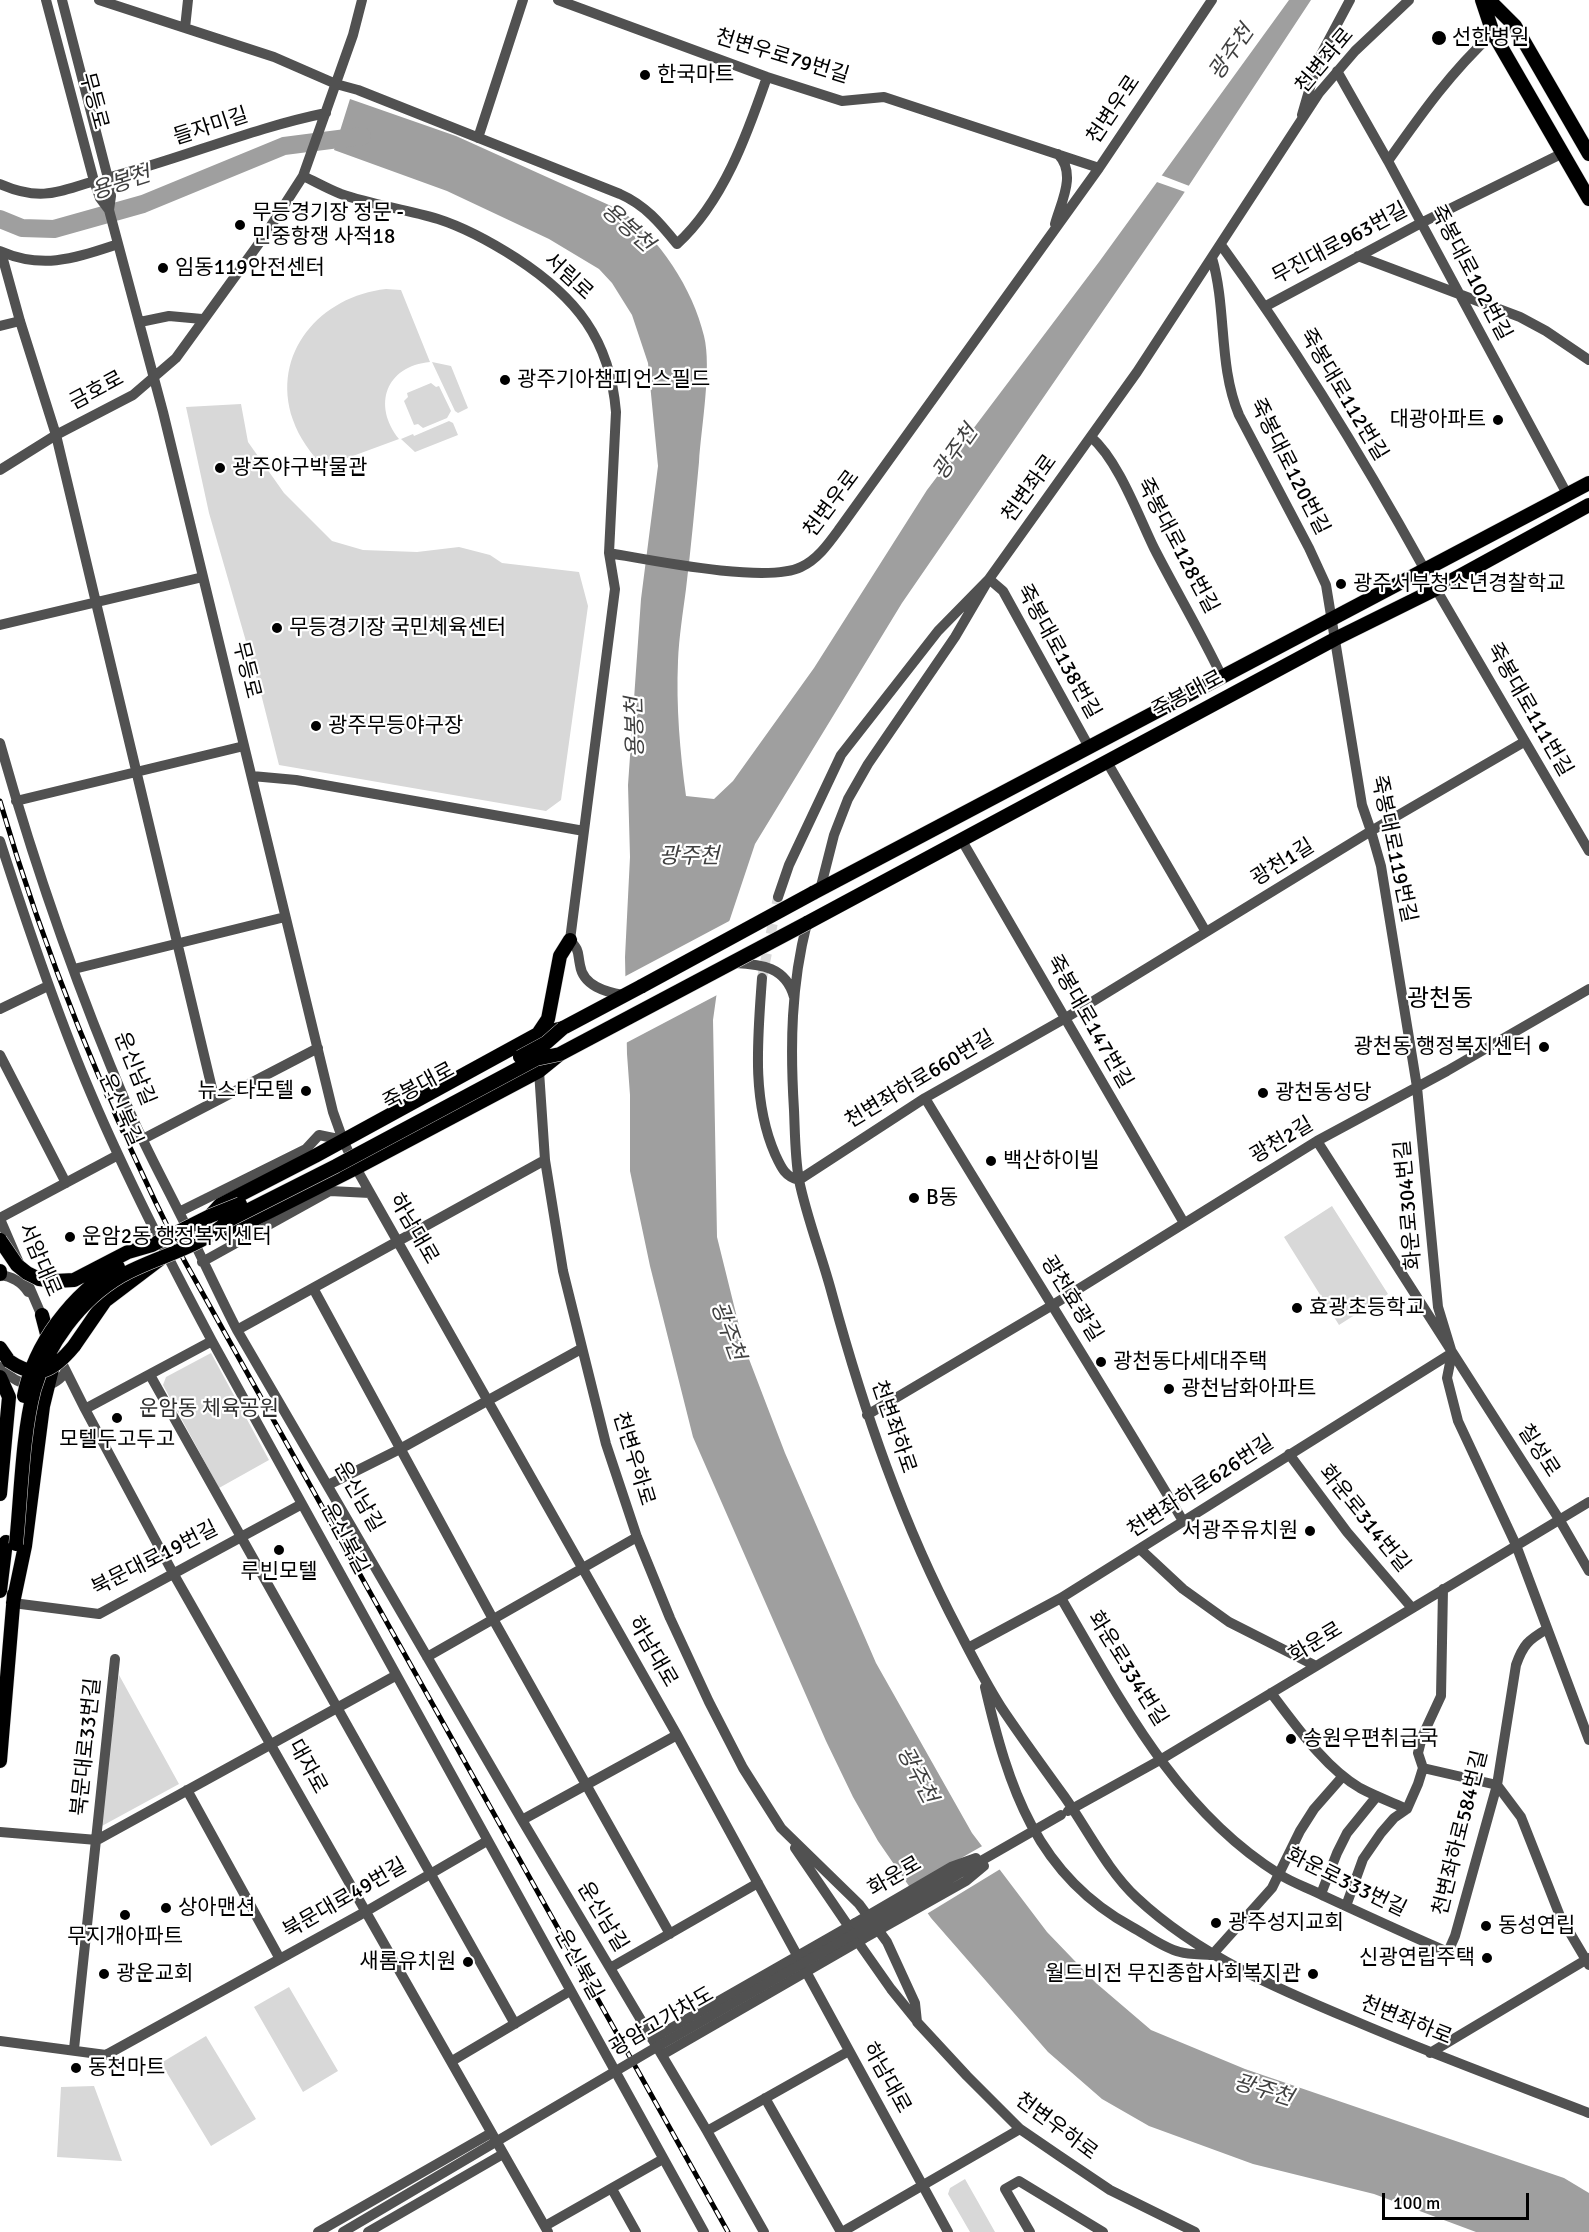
<!DOCTYPE html>
<html>
<head>
<meta charset="utf-8">
<style>
  body { margin:0 }
  #map { position:relative; width:1589px; height:2232px; overflow:hidden; background:#fff; font-family:Signika,sans-serif }
  canvas { display:block }
  .scale { position:absolute; left:1382px; top:2193px; width:147px; height:27px; box-sizing:border-box; border:3px solid #000; border-top:0; padding-left:8px; font-size:18px; line-height:21px; white-space:nowrap; color:#000; -webkit-text-stroke:4px #fff; paint-order:stroke }
</style>
</head>
<body>
<div id="map">
<canvas width="1589" height="2232"></canvas>
<div class="scale">100 m</div>
</div>
<script>
const c = document.querySelector('canvas').getContext('2d');
c.lineJoin = 'round';
function paint(path, color) {
  c.fillStyle = color;
  c.fill(path, 'evenodd');
}
function trace(path, color, width, dash) {
  c.strokeStyle = color;
  c.lineWidth = width;
  c.lineCap = dash ? 'butt' : 'round';
  c.setLineDash(dash || []);
  c.stroke(path);
}
function drawText(font, color, halo, rows, align = 'center') {
  c.font = font + ' Signika,"Noto Sans KR",sans-serif';
  c.lineWidth = 4.5;
  c.setLineDash([]);
  c.textBaseline = 'middle';
  c.strokeStyle = halo;
  c.fillStyle = color;
  for (const [text, x, y, turn = 0] of rows) {
    c.save();
    c.translate(x, y);
    c.rotate((+turn || 0) * Math.PI / 180);
    c.textAlign = isNaN(turn) ? turn : align;
    if (halo) c.strokeText(text, 0, 0);
    c.fillText(text, 0, 0);
    c.restore();
  }
}
paint(new Path2D(`
  M386,289L401,290L430,362C386,366 372,405 399,439L323,467C311,453 299,438 293,420C270,353 321,296 386,289Z
  M432,362L451,366L468,408L458,413L455,411Z
  M431,383L436,387L439,386L451,411L447,418L423,428L418,424L414,425L404,401L408,397L407,393Z
  M241,404L248,442L284,493L332,541L363,550L417,552L459,547L490,555L502,563L579,572L588,606L561,800L546,811L279,765L260,690L209,513L186,407Z
  M449,421L453,423L458,435L415,452L401,439L413,434L414,436Z
  M1332,1206L1388,1294L1339,1325L1284,1237Z
  M211,1353L269,1460L219,1488L163,1385L166,1377Z
  M119,1675L179,1784L100,1827Z
  M289,1987L338,2071L303,2092L254,2007Z
  M206,2036L256,2119L211,2146L161,2063Z
  M94,2086L122,2161L57,2157L61,2087Z
  M965,2179L995,2232H970L948,2194L950,2188Z`), '#d8d8d8');
paint(new Path2D(`
  M1289,0H1311L1182,196L902,603L755,844L725,934L713,1020L717,1237L744,1346L785,1453L876,1663L972,1833L1047,1932L1096,1983L1151,2030L1245,2069L1564,2178L1589,2193V2232H1476L1374,2194L1253,2164L1149,2126L1102,2099L1048,2052L931,1918L878,1841L853,1797L826,1741L693,1437L650,1266L630,1171V1095L627,1054L625,957L630,857L628,785L641,599L658,466L648,363L632,315L612,283L599,269L549,239L447,191L334,150L350,99L456,136L620,210C659,237 693,289 704,336C712,368 701,428 699,462C695,505 691,547 686,589C683,612 679,637 678,661C676,706 680,752 686,796L714,799L733,781L814,668L927,490L1099,262Z`), '#9f9f9f');
paint(new Path2D(`
  M1158,174L1192,187L1188,193L1154,181Z
  M733,919L728,935L719,994L624,1044L622,978Z
  M984,1845L1002,1868L925,1915L907,1889Z`), '#fff');
trace(new Path2D(`
  M0,219L22,228L54,229L143,204L284,146L362,136`), '#9f9f9f', 18);
trace(new Path2D(`
  M762,978L778,897`), '#d9d9d9', 10, [10, 5]);
const major = new Path2D(`
  M1482,0L1493,33L1589,199
  M1489,0L1515,26L1589,154
  M813,893L1589,483
  M807,923L1335,639L1436,589L1589,505
  M538,1034L548,1019L560,956L570,940
  M210,1216L220,1205L315,1156L538,1034L563,1028L642,986
  M218,1232L235,1229L356,1168L539,1071L560,1054
  M0,1271V1274
  M74,1346L105,1301L159,1260
  M0,1348L9,1361
  M0,1377L9,1397L0,1494
  M0,1591L6,1542
  M13,1603L25,1546L43,1406L54,1361L42,1315
  M0,1761L14,1594`);
trace(major, '#dbdbdb', 15);
trace(new Path2D(`
  M46,0L94,181L100,198L109,210L163,412L333,1112L343,1140L356,1168L677,1735L948,2232
  M62,0L109,182L111,196L109,210
  M99,0L274,57L336,84L358,90L620,194C645,205 660,223 677,244C723,202 747,135 767,77
  M558,0L767,77L842,101L884,97L1099,168
  M185,28L188,0
  M1337,71L1388,161L1567,494
  M1302,115L1318,60L1350,0
  M478,138L523,0
  M1388,161C1422,113 1450,73 1493,33
  M303,176C316,182 328,189 341,194C372,205 406,209 438,219C466,228 491,242 516,258C576,297 610,339 616,412L609,553L615,589L570,940C580,952 577,950 580,965C583,986 606,992 623,995
  M107,178C181,159 252,128 326,113
  M0,184C39,201 56,193 94,181
  M1055,224C1061,202 1077,174 1058,154
  M1221,245C1296,348 1363,458 1425,570
  M0,251C44,270 75,258 118,244
  M1,252L20,321L56,435L215,1101
  M1358,256L1520,317L1546,331L1589,360
  M1212,258C1227,309 1218,365 1239,415L1309,548L1326,585L1362,805L1371,831L1381,866L1417,1087L1438,1307L1452,1353L1447,1378L1458,1421L1516,1545L1589,1740
  M1266,306L1421,223L1563,153
  M140,322L169,316L202,319
  M0,326L20,321
  M1091,437C1118,460 1138,515 1154,548C1176,591 1201,633 1222,677
  M0,470L56,435L133,395L176,358L265,235L303,176L353,35L362,0
  M609,553C650,560 767,584 801,567C818,559 829,543 840,528L1099,168L1212,0
  M1436,589L1589,851
  M0,625L203,577
  M0,743C35,868 78,991 129,1110C144,1145 162,1178 179,1212C199,1251 217,1291 237,1330L522,1820L707,2131L764,2232
  M1107,762L1206,932
  M252,776L296,780L584,831
  M16,801L244,746
  M961,839L1184,1223
  M0,841C26,922 53,1003 86,1082C123,1171 167,1257 212,1341L704,2232
  M820,890L834,835L848,799L868,764L955,637L989,579L1137,372L1319,93L1355,51L1409,0
  M778,897L789,865L841,755L938,631L989,579L1003,591L1089,747
  M807,923C791,985 790,1046 794,1110C795,1133 795,1158 799,1180C807,1219 822,1256 832,1294C864,1411 902,1523 959,1631C972,1656 985,1682 1001,1707C1021,1737 1043,1767 1064,1796C1088,1830 1107,1870 1137,1898C1199,1956 1278,1989 1355,2021C1432,2054 1511,2083 1589,2113
  M735,963C761,964 786,967 794,997
  M74,969L285,917
  M762,978C758,1036 751,1099 775,1154C781,1167 785,1177 799,1180L925,1098L1064,1019L1371,831L1524,742
  M0,1009L48,986
  M0,1055L66,1183
  M539,1071L545,1160L563,1271L606,1444L637,1537L670,1618L709,1702L743,1768L781,1828L859,1904L887,1942L915,2003L917,2022L967,2076L1020,2129L1058,2155L1110,2190L1195,2232
  M925,1098C1010,1239 1099,1379 1183,1521
  M143,1139L318,1048
  M1317,1141L1559,1519L1589,1571
  M179,1212L306,1149L319,1135L343,1140
  M0,1218L118,1155
  M0,1219L44,1321
  M202,1262L330,1191L370,1193
  M0,1275C11,1276 22,1282 28,1292
  M313,1288L493,1619L670,1934
  M237,1330L545,1160
  M58,1355L85,1409L173,1573L548,2232
  M0,1367C17,1386 47,1396 65,1373
  M150,1375L515,2024
  M85,1409L212,1341
  M867,1415L1051,1306L1317,1141L1447,1071L1589,989
  M1289,1454L1347,1532L1412,1608
  M328,1485L400,1449L581,1349
  M1140,1549L1183,1589L1229,1622L1316,1666
  M1061,1598C1120,1699 1176,1810 1279,1874C1292,1883 1309,1888 1324,1896C1365,1915 1406,1934 1448,1952L1455,1936L1497,1785L1516,1665C1523,1645 1528,1640 1547,1629
  M13,1603L99,1614L302,1504
  M968,1648L1061,1598L1452,1353
  M427,1657L637,1537
  M985,1687C1008,1786 1036,1875 1132,1927C1147,1935 1163,1948 1180,1952C1190,1955 1202,1954 1212,1955L1272,1888L1300,1831L1314,1809L1343,1776
  M1271,1693C1295,1724 1325,1768 1360,1788C1375,1796 1391,1802 1407,1809
  M1423,1768L1497,1785L1521,1817L1560,1916L1589,1965
  M187,1790L280,1959
  M1068,1811L1160,1760L1589,1502
  M522,1820L677,1735
  M0,1832L97,1840L395,1676
  M795,1848L849,1927
  M1321,1894L1337,1853L1347,1833L1377,1796
  M1346,1906L1363,1859L1381,1833L1394,1818L1407,1809L1418,1784L1423,1768L1418,1753L1422,1737L1441,1696L1443,1589
  M858,1942L891,1989L917,2021
  M610,1968L758,1883
  M652,2039L855,1923
  M0,2041L106,2055L365,1912L487,1841
  M74,2049L115,1659
  M1430,2053L1589,1958
  M662,2055L863,1939
  M452,2061L570,1991
  M765,2098L841,2232
  M707,2131L849,2051
  M612,2189L636,2232
  M545,2226L663,2159
  M318,2232L491,2133
  M368,2232L503,2154
  M842,2232L1020,2129
  M1030,2232L1005,2189L1019,2181L1103,2232`), '#515151', 10);
trace(major, '#000', 14);
const rail = new Path2D(`
  M0,801C46,959 110,1113 184,1260L728,2232`);
trace(rail, '#000', 5);
trace(rail, '#fff', 3, [9]);
const majorBridge = new Path2D(`
  M642,986L813,893
  M520,1057L546,1043L563,1028
  M0,1240L17,1265L27,1273L39,1279L55,1281L74,1280L128,1252L152,1245L210,1216L240,1204
  M9,1361C38,1381 54,1370 74,1346
  M24,1396C34,1344 73,1293 118,1267
  M16,1544C21,1496 22,1436 34,1390C47,1345 80,1300 121,1276C156,1256 200,1249 229,1220L336,1166L536,1059L560,1054L807,923`);
trace(majorBridge, '#dbdbdb', 15, []);
trace(new Path2D(`
  M855,1923L951,1867L976,1858
  M863,1939L966,1881L984,1866
  M343,2232L648,2052L1061,1815`), '#515151', 10);
trace(majorBridge, '#000', 14);
for (const [x, y, r, color] of [
  [1439,38,8,"#000"],
  [645,75,6,"#000"],
  [240,225,6,"#000"],
  [163,268,6,"#000"],
  [505,380,6,"#000"],
  [1498,420,6,"#000"],
  [220,468,6,"#000"],
  [1341,584,6,"#000"],
  [277,628,6,"#000"],
  [316,726,6,"#000"],
  [1544,1047,6,"#000"],
  [306,1091,6,"#000"],
  [1263,1093,6,"#000"],
  [991,1161,6,"#000"],
  [914,1198,6,"#000"],
  [70,1237,6,"#000"],
  [1297,1308,6,"#000"],
  [1101,1362,6,"#000"],
  [1169,1389,6,"#000"],
  [117,1418,6,"#000"],
  [1310,1531,6,"#000"],
  [279,1550,6,"#000"],
  [1291,1739,6,"#000"],
  [166,1908,6,"#000"],
  [125,1915,6,"#000"],
  [1216,1923,6,"#000"],
  [1486,1926,6,"#000"],
  [1487,1958,6,"#000"],
  [468,1962,6,"#000"],
  [104,1974,6,"#000"],
  [1313,1974,6,"#000"],
  [76,2068,6,"#000"]
]) {
  const dot = new Path2D();
  dot.arc(x, y, r, 0, 2 * Math.PI);
  c.fillStyle = color;
  c.fill(dot);
  trace(dot, '#fff', 2);
}
drawText('21px', '#000', '#fff', [
  ["선한병원",1452,38],
  ["한국마트",657,75],
  ["무등경기장 정문 -",252,213],
  ["민중항쟁 사적18",252,237],
  ["임동119안전센터",175,268],
  ["광주기아챔피언스필드",517,380],
  ["대광아파트",1486,420,"right"],
  ["광주야구박물관",232,468],
  ["광주서부청소년경찰학교",1353,584],
  ["무등경기장 국민체육센터",289,628],
  ["광주무등야구장",328,726],
  ["광천동 행정복지센터",1532,1047,"right"],
  ["뉴스타모텔",294,1091,"right"],
  ["광천동성당",1275,1093],
  ["백산하이빌",1003,1161],
  ["B동",926,1198],
  ["운암2동 행정복지센터",82,1237],
  ["효광초등학교",1309,1308],
  ["광천동다세대주택",1113,1362],
  ["광천남화아파트",1181,1389],
  ["모텔두고두고",117,1440,"center"],
  ["서광주유치원",1298,1531,"right"],
  ["루빈모텔",279,1572,"center"],
  ["송원우편취급국",1303,1739],
  ["상아맨션",178,1908],
  ["광주성지교회",1228,1923],
  ["동성연립",1498,1926],
  ["무지개아파트",125,1937,"center"],
  ["신광연립주택",1475,1958,"right"],
  ["새롬유치원",456,1962,"right"],
  ["광운교회",116,1974],
  ["월드비전 무진종합사회복지관",1301,1974,"right"],
  ["동천마트",88,2068]
], 'left');
drawText('21px', '#000', '#fff', [
  ["천변우로79번길",782,57,17],
  ["천변좌로",1325,61,-50],
  ["무등로",93,101,75],
  ["천변우로",1114,110,-56],
  ["들자미길",211,127,-18],
  ["무진대로963번길",1340,244,-28],
  ["죽봉대로102번길",1470,273,62],
  ["서림로",568,277,43],
  ["금호로",97,391,-28],
  ["죽봉대로112번길",1343,395,59],
  ["죽봉대로120번길",1289,467,63],
  ["천변좌로",1030,489,-54],
  ["천변우로",832,504,-53],
  ["죽봉대로128번길",1177,546,62],
  ["죽봉대로138번길",1058,652,61],
  ["무등로",246,670,76],
  ["죽봉대로",1188,695,-28],
  ["죽봉대로111번길",1529,710,60],
  ["죽봉대로119번길",1393,849,78],
  ["광천1길",1283,863,-32],
  ["죽봉대로147번길",1089,1022,60],
  ["운신남길",134,1069,68],
  ["천변좌하로660번길",920,1080,-31],
  ["죽봉대로",419,1087,-28],
  ["운신북길",120,1110,66],
  ["광천2길",1282,1141,-31],
  ["화운로304번길",1409,1205,-95],
  ["하남대로",413,1229,60],
  ["서암대로",39,1260,67],
  ["광천효광길",1071,1299,58],
  ["천변좌하로",893,1427,71],
  ["칠성로",1538,1451,57],
  ["천변우하로",633,1459,73],
  ["천변좌하로626번길",1201,1487,-33],
  ["운신남길",358,1497,60],
  ["화운로314번길",1364,1519,51],
  ["운신북길",344,1539,62],
  ["북문대로19번길",155,1559,-27],
  ["화운로",1316,1643,-31],
  ["하남대로",652,1652,60],
  ["화운로334번길",1127,1669,58],
  ["북문대로33번길",87,1747,-84],
  ["대자로",307,1767,61],
  ["천변좌하로584번길",1461,1833,-76],
  ["화운로",895,1877,-30],
  ["화운로333번길",1346,1883,26],
  ["북문대로49번길",345,1899,-30],
  ["운신남길",602,1917,59],
  ["운신북길",578,1965,61],
  ["천변좌하로",1406,2021,22],
  ["광암고가차도",662,2022,-30],
  ["하남대로",886,2078,61],
  ["천변우하로",1056,2127,37]
]);
drawText('21px', '#2f2f2f', '#fff', [
  ["운암동 체육공원",209,1409]
]);
drawText('italic 22px', '#404040', '#fff', [
  ["광주천",1232,53,-55],
  ["용봉천",121,184,-18],
  ["용봉천",627,228,42],
  ["광주천",956,453,-55],
  ["용봉천",636,727,-92],
  ["광주천",689,857],
  ["광주천",727,1331,70],
  ["광주천",916,1775,62],
  ["광주천",1263,2091,17]
]);
drawText('24px', '#000', '#fff', [
  ["광천동",1440,1000]
]);
</script>
</body>
</html>
